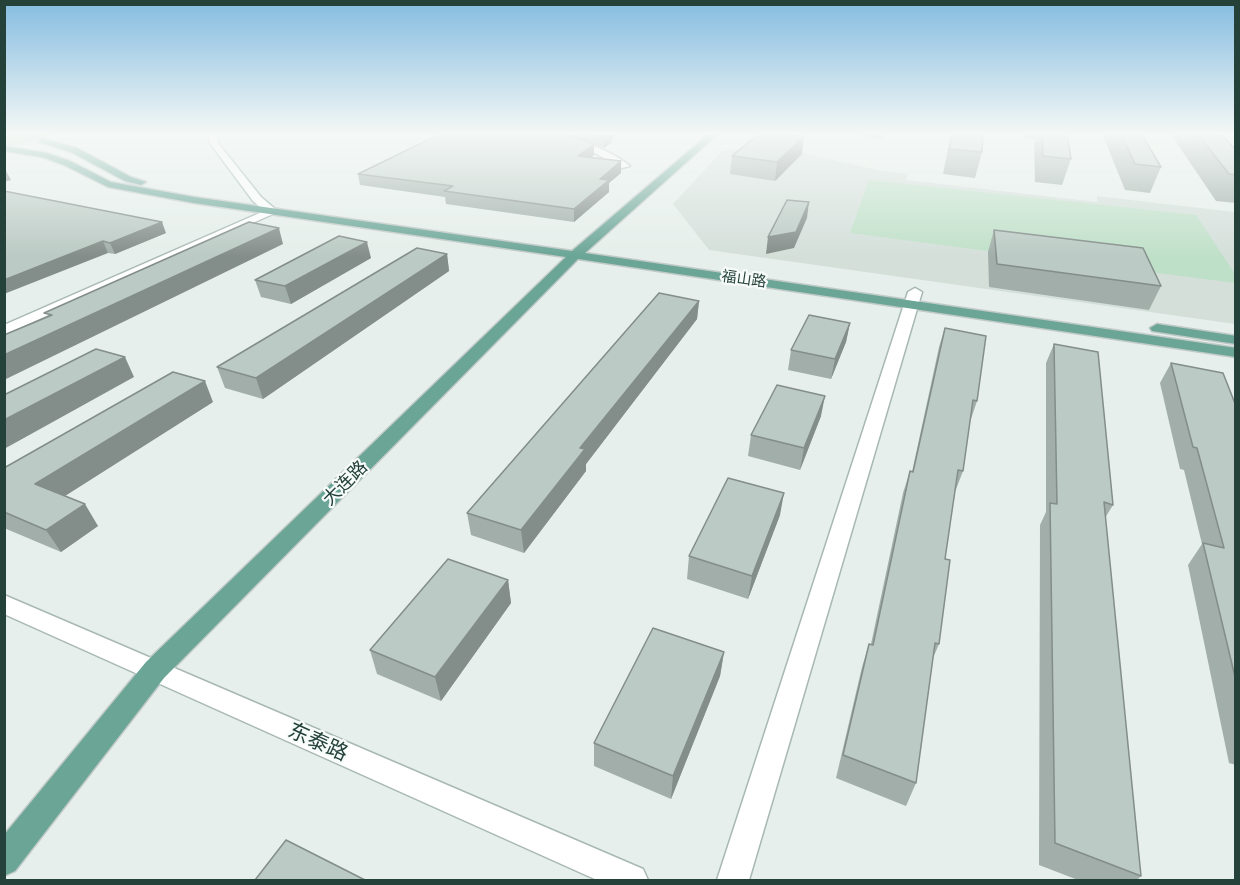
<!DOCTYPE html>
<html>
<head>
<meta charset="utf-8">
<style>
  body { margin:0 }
  #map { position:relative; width:1240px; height:885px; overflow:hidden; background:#e6efeb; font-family:Lato,sans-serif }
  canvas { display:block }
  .frame { position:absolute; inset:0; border:6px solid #24423a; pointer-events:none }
</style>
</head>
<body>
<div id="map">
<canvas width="1240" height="885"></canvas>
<div class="frame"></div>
</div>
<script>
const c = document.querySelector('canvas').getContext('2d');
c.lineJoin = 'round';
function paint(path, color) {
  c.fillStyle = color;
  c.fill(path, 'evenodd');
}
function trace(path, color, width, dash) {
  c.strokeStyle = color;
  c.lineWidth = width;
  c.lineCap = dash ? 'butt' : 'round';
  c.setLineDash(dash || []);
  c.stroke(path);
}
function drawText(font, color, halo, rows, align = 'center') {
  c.font = font + ' Lato,"Noto Sans SC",sans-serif';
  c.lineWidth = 4.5;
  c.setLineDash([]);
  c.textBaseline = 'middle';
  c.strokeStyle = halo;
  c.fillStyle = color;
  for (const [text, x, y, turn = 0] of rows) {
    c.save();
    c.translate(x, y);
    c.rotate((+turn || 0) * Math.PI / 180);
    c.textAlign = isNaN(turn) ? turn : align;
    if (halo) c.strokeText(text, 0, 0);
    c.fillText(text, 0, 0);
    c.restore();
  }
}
paint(new Path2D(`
  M763,144L878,170L908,174L906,180L1097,202V196L1235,212V324L709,250L673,204L722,151Z`), '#d4dfda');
paint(new Path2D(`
  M5,133H61L5,148Z
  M869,180L1196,215L1235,274V283L850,233Z`), '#bfe0c8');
trace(new Path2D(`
  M11,133L42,140`), '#bfccc8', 9, [9, 4.5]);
const street = new Path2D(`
  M540,133C563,132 612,150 630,166L622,168L595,153Z
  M271,208L275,209V213L4,335V325Z
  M915,288L922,292L749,880H717L908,292Z
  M4,595L643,869L648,880H597L4,614Z`);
const secondary = new Path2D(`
  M209,133H217L218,143L261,197L275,209V213H267L253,201L210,143Z`);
const primary = new Path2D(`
  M710,133H719L585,253L1236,348V357L578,259L164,678L15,871L4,876V835L146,662L566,257L194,203L108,187L64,165L42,157L4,151V146L47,153L70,161L111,182L194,197L572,251Z
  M42,138L77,148L131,177L146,182L141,185L125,181L71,152L39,142L38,140Z
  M1157,324L1236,336V344L1152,331L1150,328Z`);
trace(street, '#a8b8b2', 3);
trace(secondary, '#a4bbb3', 3);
trace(primary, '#c2cac8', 3);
paint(street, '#fff');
paint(secondary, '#fff');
paint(primary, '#6aa596');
paint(new Path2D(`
  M442,133H619L612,138V142L604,148L594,145V155L591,158L621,161V173L609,183V192L574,222L446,204L445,197L360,185L358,174Z
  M859,133H885L882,139L858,136Z
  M951,133H983L982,152L975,178L943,174Z
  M1023,133H1067L1071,159L1062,185L1035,182L1034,143L1036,139L1023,138Z
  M1102,133H1142L1141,134L1161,167L1150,193L1125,190Z
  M1170,133H1220L1236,150V203L1216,201Z
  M800,136H804L802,154L775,181L730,174L732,156Z
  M4,191L166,233L115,254L108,253Z
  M994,230L1161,286L1149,310L989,287L988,252Z
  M447,254L449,271L263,399L225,388L217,367Z
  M371,258L291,304L261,297L255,280Z
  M699,301L697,319L586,464V471L524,553L471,535L467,513Z
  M850,323L846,342L831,379L788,370L791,350Z
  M945,328L977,401L970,422L963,471L955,492L945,559L939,644L933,658L916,783L906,806L836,778L862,667L869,644H871L903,493L910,471L912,472L939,347Z
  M1054,344L1113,505L1105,518L1141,876L1137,880H1078L1039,865L1040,525L1046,512V363Z
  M1171,363L1236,406V765L1229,763L1188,565L1202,544L1184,470L1180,469L1160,383Z
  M213,402L65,496L98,526L61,552L4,528V468Z
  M821,416L800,470L748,456L751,435Z
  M780,515L748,599L687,579L689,556Z
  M508,580L511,603L441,701L377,674L370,650Z
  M724,652L720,676L671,799L594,766V743Z`), '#a1aea9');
paint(new Path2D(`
  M608,133H619L612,138V142L604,148V137Z
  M789,133H802L786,152L788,134Z
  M804,136L802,154L775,181L777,162Z
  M594,144V155L578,168V156Z
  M621,161V173L609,183V192L574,222V209L600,179Z
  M4,167L11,180L4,182Z
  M809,202L807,218L794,248L766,254L768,237Z
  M162,222L166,233L115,254L110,243Z
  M279,228L283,244L4,380V355Z
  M103,241L108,253L4,294V280Z
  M367,242L371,258L291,304L285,286Z
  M447,254L449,271L263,399L256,378Z
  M699,301L697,319L586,464V471L524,553L521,530L580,448Z
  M850,323L846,342L831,379L835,359Z
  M125,357L134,377L4,449V420Z
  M205,381L213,402L49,506L35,484Z
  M825,396L821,416L800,470L804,448Z
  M784,493L780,515L748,599L752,576Z
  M85,504L98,526L61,552L46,530Z
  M508,580L511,603L441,701L435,677Z
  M724,652L720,676L671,799L673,776Z`), '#838d89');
const building = new Path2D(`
  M442,133H561L594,144L578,156L621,161L600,179L609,180L574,209L444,191L453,186L358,174Z
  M590,133H610L604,137Z
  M760,133H789L788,134L804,136L777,162L732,156Z
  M953,133H983L982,152L949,149Z
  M1042,133H1067L1071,159L1043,156Z
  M1121,133H1141L1161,167L1135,164Z
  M1197,133H1220L1236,150V175L1229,174Z
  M4,191L162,222L110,243L103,241L4,280Z
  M787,200L809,202L796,232L768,237Z
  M249,222L279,228L4,355V335L52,315L44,313Z
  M994,230L1143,248L1161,286L997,264Z
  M339,236L367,242L285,286L255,280Z
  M417,248L447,254L256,378L217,367Z
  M659,293L699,301L580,448L585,449L521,530L467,513Z
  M809,315L850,323L835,359L791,350Z
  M945,328L986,336L977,401L973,400L963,471L958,470L945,559L950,560L939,644L935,643L916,783L843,755L869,644L873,645L910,471L913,472Z
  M1054,344L1098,352L1113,505L1104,502L1141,876L1055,843L1050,503L1057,504Z
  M96,349L125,357L4,420V395Z
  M1171,363L1223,373L1236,406V681L1203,543L1224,548L1197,448L1193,447Z
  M173,372L205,381L35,484L85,504L46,530L4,512V468Z
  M777,385L825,396L804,448L751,435Z
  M728,478L784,493L752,576L689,556Z
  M448,559L508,580L435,677L370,650Z
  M653,628L724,652L673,776L594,743Z
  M286,840L365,880H255Z`);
paint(building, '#bbcac4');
trace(building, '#838d89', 1.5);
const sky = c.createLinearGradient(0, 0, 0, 257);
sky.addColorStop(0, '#84bce0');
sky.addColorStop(0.52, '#f4f8f6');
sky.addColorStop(1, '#f4f8f600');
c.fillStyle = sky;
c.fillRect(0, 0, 1240, 257);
drawText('15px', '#24423a', '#f7fbf9', [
  ["福山路",744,279,8]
]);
drawText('18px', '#24423a', '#f7fbf9', [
  ["大连路",345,483,-45]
]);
drawText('21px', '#24423a', '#f7fbf9', [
  ["东泰路",318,742,24]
]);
</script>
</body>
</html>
